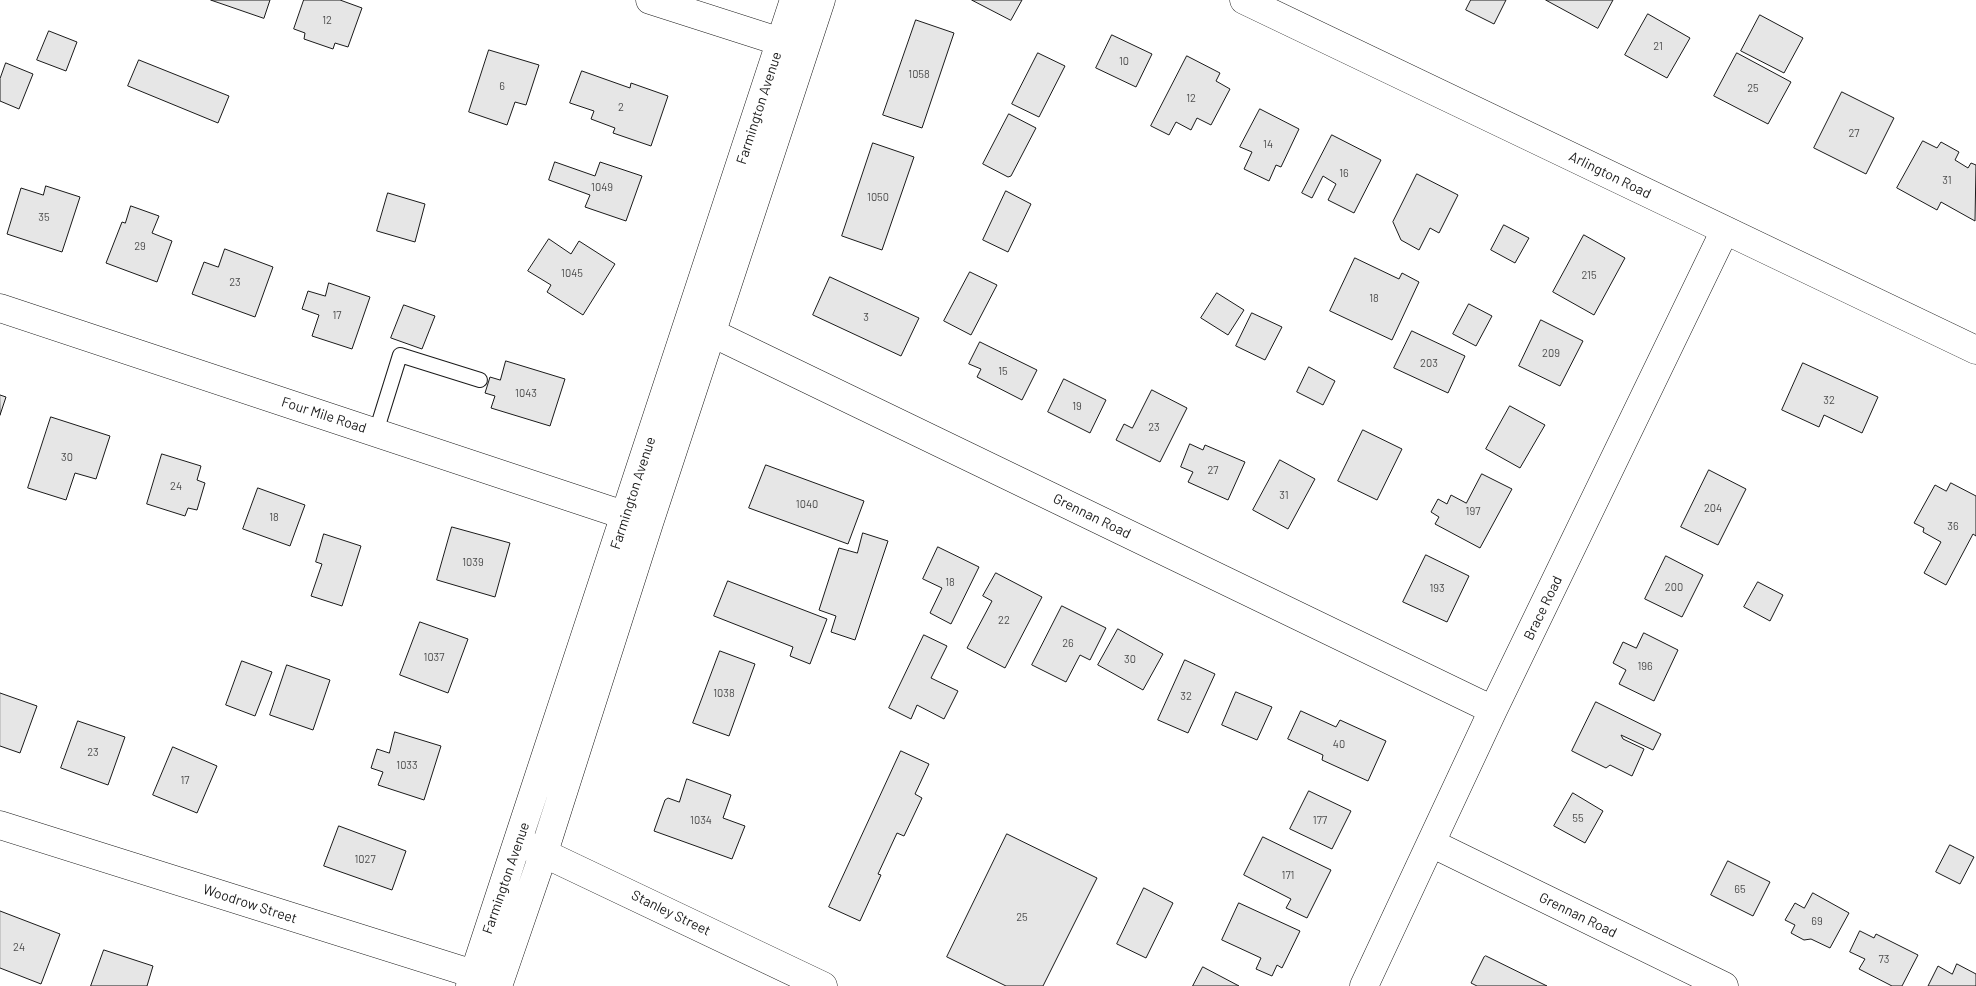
<!DOCTYPE html>
<html>
<head>
<meta charset="utf-8">
<style>
  body { margin:0 }
  canvas { display:block; background:#fff }
</style>
</head>
<body>
<canvas width="1976" height="986"></canvas>
<script>
const c = document.querySelector('canvas').getContext('2d');
c.lineJoin = 'round';
function paint(path, color) {
  c.fillStyle = color;
  c.fill(path, 'evenodd');
}
function trace(path, color, width, dash) {
  c.strokeStyle = color;
  c.lineWidth = width;
  c.lineCap = dash ? 'butt' : 'round';
  c.setLineDash(dash || []);
  c.stroke(path);
}
function drawText(font, color, halo, rows, align = 'center') {
  c.font = font + ' Barlow,sans-serif';
  c.lineWidth = 4;
  c.setLineDash([]);
  c.textBaseline = 'middle';
  c.strokeStyle = halo;
  c.fillStyle = color;
  for (const [text, x, y, turn = 0] of rows) {
    c.save();
    c.translate(x, y);
    c.rotate((+turn || 0) * Math.PI / 180);
    c.textAlign = isNaN(turn) ? turn : align;
    if (halo) c.strokeText(text, 0, 0);
    c.fillText(text, 0, 0);
    c.restore();
  }
}
const building = new Path2D(`
  M211,0H270L264,18Z
  M304,0H340L362,8L348,47L335,43L333,49L304,39L305,33L294,29Z
  M972,0H1022L1011,20Z
  M1471,0H1506L1494,24L1466,10Z
  M1546,0H1613L1598,28Z
  M1648,14L1690,38L1667,78L1625,55Z
  M1760,15L1803,38L1784,73L1741,51Z
  M916,20L954,33L922,128L883,115Z
  M49,31L77,42L66,71L37,60Z
  M1112,35L1152,54L1136,87L1096,68Z
  M489,50L539,65L526,105L515,102L507,125L469,112Z
  M1038,53L1065,66L1039,117L1012,104Z
  M1737,53L1791,82L1768,124L1714,96Z
  M1187,56L1220,73L1216,81L1230,89L1211,125L1197,118L1191,130L1176,122L1169,135L1151,126Z
  M139,60L229,96L218,123L128,86Z
  M6,63L33,74L19,109L0,101V79Z
  M582,71L630,88L631,83L668,96L651,146L613,133L615,128L591,119L594,111L570,103Z
  M1842,92L1894,118L1866,174L1814,148Z
  M1260,109L1299,129L1281,167L1276,165L1269,181L1244,169L1252,152L1240,147Z
  M1009,114L1036,128L1011,176L1008,177L983,164Z
  M1332,135L1381,160L1354,213L1328,200L1336,184L1323,176L1312,198L1302,193Z
  M1923,141L1937,148L1941,142L1959,152L1955,160L1968,168L1971,163L1976,165L1975,221L1941,202L1937,210L1897,188Z
  M873,143L914,157L882,250L842,236Z
  M555,162L595,176L600,162L642,176L626,221L585,207L590,195L549,180Z
  M1417,174L1458,195L1439,233L1430,228L1419,250L1401,240L1393,222Z
  M46,186L80,197L62,252L7,234L21,188L43,195Z
  M1006,191L1031,204L1008,252L983,240Z
  M388,193L425,204L415,242L377,231Z
  M131,206L159,216L152,233L172,241L157,282L106,263L122,222L125,223Z
  M1504,225L1529,238L1515,263L1491,250Z
  M1584,235L1625,258L1594,315L1553,292Z
  M549,239L571,254L579,241L615,264L583,315L547,292L551,285L528,271Z
  M225,249L273,267L255,317L192,294L204,262L218,267Z
  M1355,258L1399,279L1402,273L1419,282L1392,340L1330,311Z
  M970,272L997,285L971,335L944,321Z
  M830,277L919,318L901,356L813,315Z
  M329,283L370,297L352,349L312,336L319,315L302,309L308,291L325,296Z
  M1217,293L1244,310L1228,335L1201,318Z
  M1469,304L1492,316L1476,346L1453,334Z
  M404,305L435,316L422,349L391,338Z
  M1252,313L1282,327L1265,360L1236,346Z
  M1541,320L1583,341L1560,386L1519,366Z
  M1412,331L1465,356L1448,393L1394,368Z
  M980,342L1037,370L1022,400L977,377L981,369L969,364Z
  M506,361L565,379L550,426L491,408L495,396L485,393L490,377L500,380Z
  M1803,363L1878,397L1862,433L1824,415L1819,427L1782,410Z
  M1309,367L1335,381L1323,405L1297,392Z
  M1064,379L1106,400L1090,433L1048,412Z
  M1152,390L1187,408L1160,462L1116,440L1124,424L1132,428Z
  M0,395L6,397L0,415Z
  M1510,406L1545,425L1520,468L1486,449Z
  M51,417L110,436L96,479L75,473L66,500L28,488Z
  M1363,430L1402,449L1377,500L1338,481Z
  M1190,444L1203,450L1205,445L1245,462L1228,500L1188,482L1193,472L1181,467Z
  M162,454L201,466L197,480L205,483L197,510L188,508L185,516L147,504Z
  M1280,460L1315,479L1288,529L1253,510Z
  M766,465L864,501L848,544L749,508Z
  M1709,470L1746,489L1718,545L1681,527Z
  M1482,474L1512,489L1480,548L1435,524L1439,517L1431,512L1438,499L1447,504L1451,495L1466,503Z
  M1951,483L1976,496V536L1973,534L1946,585L1924,573L1941,542L1923,532L1924,528L1914,523L1935,485L1946,491Z
  M258,488L305,505L290,546L243,529Z
  M452,527L510,543L495,597L437,580Z
  M863,533L888,541L855,640L831,632L836,616L819,610L839,548L857,553Z
  M324,534L361,546L342,606L311,596L322,564L316,562Z
  M938,547L979,567L951,624L930,613L942,588L923,579Z
  M1426,555L1469,576L1447,622L1403,602Z
  M1666,556L1703,575L1682,617L1645,599Z
  M996,573L1042,597L1005,668L967,648L992,601L983,596Z
  M728,581L827,619L810,664L790,656L793,647L714,616Z
  M1758,582L1783,595L1770,621L1744,607Z
  M1062,606L1106,628L1090,660L1080,655L1066,682L1032,665Z
  M420,622L468,639L448,693L400,675Z
  M1118,629L1163,654L1143,690L1098,665Z
  M1644,633L1678,650L1654,701L1619,684L1626,670L1613,663L1623,642L1636,648Z
  M924,635L947,646L931,678L958,691L944,719L917,705L911,719L889,708Z
  M720,651L755,664L729,736L693,723Z
  M1185,660L1215,674L1188,733L1158,720Z
  M242,661L272,672L255,716L226,705Z
  M287,665L330,680L313,730L270,715Z
  M1236,692L1272,707L1257,740L1222,725Z
  M0,693L37,706L20,753L0,746Z
  M1596,702L1661,734L1653,750L1621,735L1623,739L1644,749L1632,776L1610,765L1606,768L1572,751Z
  M1301,711L1336,727L1340,720L1386,741L1368,781L1322,760L1323,755L1288,739Z
  M78,721L125,737L108,785L61,768Z
  M395,732L441,746L424,800L378,785L383,772L371,768L377,749L389,753Z
  M173,747L217,766L197,813L153,795Z
  M901,751L929,764L915,794L922,798L904,836L897,833L878,874L881,875L860,921L829,907Z
  M687,779L731,795L723,818L745,826L732,859L654,831L665,800L668,798L679,802Z
  M1309,791L1351,811L1332,849L1290,829Z
  M1573,793L1603,811L1585,843L1554,826Z
  M339,826L406,851L392,890L324,866Z
  M1007,834L1097,878L1043,986H1006L947,957Z
  M1263,837L1331,870L1307,918L1286,908L1291,899L1244,875Z
  M1950,845L1974,857L1960,884L1936,872Z
  M1728,861L1770,882L1753,916L1711,895Z
  M1144,888L1173,903L1146,958L1117,944Z
  M1813,893L1849,913L1830,948L1811,939L1804,940L1791,933L1795,925L1785,920L1795,903L1804,908Z
  M1239,903L1300,931L1282,968L1277,965L1272,976L1256,969L1261,958L1222,940Z
  M0,911L60,934L41,984L0,968Z
  M1860,931L1874,938L1876,934L1918,955L1902,986H1892L1859,969L1865,959L1850,952Z
  M104,950L153,966L147,986H91Z
  M1486,956L1547,986H1477L1471,983L1484,957Z
  M1957,964L1976,974V986H1928L1938,966L1952,974Z
  M1203,967L1239,986H1193Z`);
paint(building, '#e6e6e6');
trace(building, '#1a1a1a', 1);
const service = new Path2D(`
  M376,432L400,355L480,380`);
const minor = new Path2D(`
  M650,0L803,49
  M1244,0L1976,350
  M0,308L648,523
  M690,326L712,333L739,346L1493,710
  M0,825L496,981
  M522,843L823,986
  M1431,843L1724,986
  M1364,986L1493,710L1725,230`);
const primary = new Path2D(`
  M470,986L794,0
  M498,986L544,852L649,523L821,0`);
trace(service, '#1a1a1a', 16);
trace(minor, '#1a1a1a', 29);
trace(primary, '#1a1a1a', 29);
trace(service, '#fff', 14);
trace(minor, '#fff', 28);
trace(primary, '#fff', 28);
drawText('11px', '#4d4d4d', null, [
  ["12",327,20],
  ["21",1658,46],
  ["10",1124,61],
  ["1058",919,74],
  ["6",502,86],
  ["25",1753,88],
  ["12",1191,98],
  ["2",621,107],
  ["27",1854,133],
  ["14",1268,144],
  ["16",1344,173],
  ["31",1947,180],
  ["1049",602,187],
  ["1050",878,197],
  ["35",44,217],
  ["29",140,246],
  ["1045",572,273],
  ["215",1589,275],
  ["23",235,282],
  ["18",1374,298],
  ["17",337,315],
  ["3",866,317],
  ["209",1551,353],
  ["203",1429,363],
  ["15",1003,371],
  ["1043",526,393],
  ["32",1829,400],
  ["19",1077,406],
  ["23",1154,427],
  ["30",67,457],
  ["27",1213,470],
  ["24",176,486],
  ["31",1284,495],
  ["1040",807,504],
  ["204",1713,508],
  ["197",1473,511],
  ["18",274,517],
  ["36",1953,526],
  ["1039",473,562],
  ["18",950,582],
  ["200",1674,587],
  ["193",1437,588],
  ["22",1004,620],
  ["26",1068,643],
  ["1037",434,657],
  ["30",1130,659],
  ["196",1645,666],
  ["1038",724,693],
  ["32",1186,696],
  ["40",1339,744],
  ["23",93,752],
  ["1033",407,765],
  ["17",185,780],
  ["55",1578,818],
  ["1034",701,820],
  ["177",1320,820],
  ["1027",365,859],
  ["171",1288,875],
  ["65",1740,889],
  ["25",1022,917],
  ["69",1817,921],
  ["24",19,947],
  ["73",1884,959]
]);
drawText('14px', '#1a1a1a', '#fff', [
  ["Farmington Avenue",759,108,-72],
  ["Arlington Road",1610,175,26],
  ["Four Mile Road",324,415,18],
  ["Farmington Avenue",633,493,-72],
  ["Grennan Road",1092,516,26],
  ["Brace Road",1543,608,-64],
  ["Farmington Avenue",506,878,-71],
  ["Woodrow Street",250,904,18],
  ["Stanley Street",671,913,26],
  ["Grennan Road",1578,915,26]
]);
</script>
</body>
</html>
